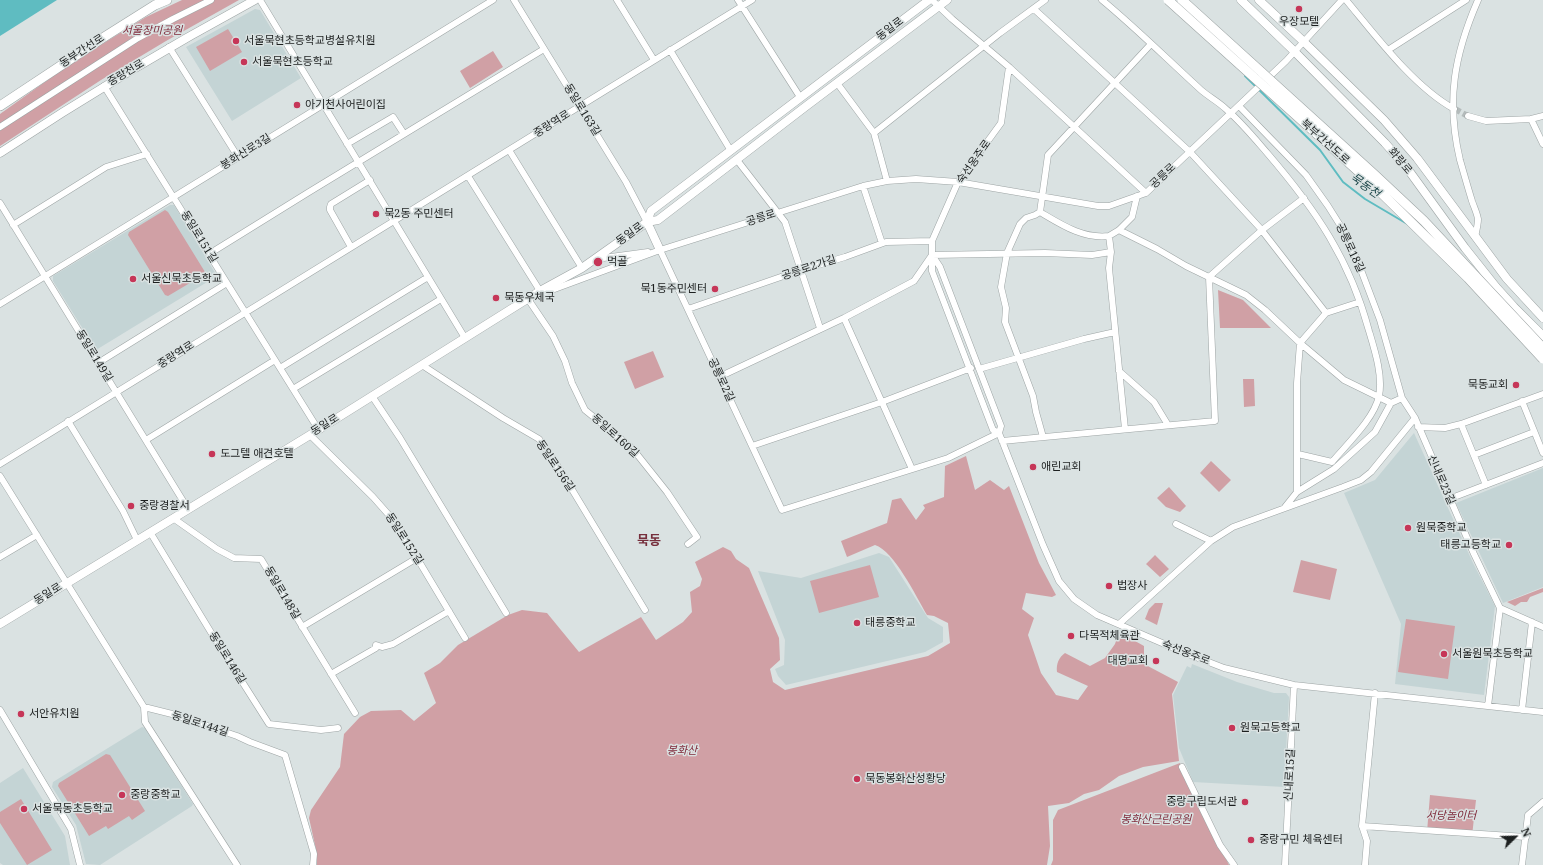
<!DOCTYPE html>
<html>
<head>
<meta charset="utf-8">
<style>
  body { margin:0 }
  #map { position:relative; width:1543px; height:865px; overflow:hidden; background:#dae2e2; font-family:"Noto Serif",serif }
  canvas { display:block }
  .north { position:absolute; left:1495px; top:817px; width:40px; height:40px; -webkit-text-stroke:3px #dae2e2; paint-order:stroke; rotate:67deg; font-size:11px; font-weight:700; line-height:16px; text-align:center; color:#1d2020 }
  .north::after { content:''; display:block; margin:auto; width:14px; height:18px; background:#1d2020; clip-path:polygon(50% 0,100% 100%,50% 72%,0 100%) }
</style>
</head>
<body>
<div id="map">
<canvas width="1543" height="865"></canvas>
<div class="north">N</div>
</div>
<script>
const c = document.querySelector('canvas').getContext('2d');
c.lineJoin = 'round';
function paint(path, color) {
  c.fillStyle = color;
  c.fill(path, 'evenodd');
}
function trace(path, color, width, dash) {
  c.strokeStyle = color;
  c.lineWidth = width;
  c.lineCap = dash ? 'butt' : 'round';
  c.setLineDash(dash || []);
  c.stroke(path);
}
function drawText(font, color, halo, rows, align = 'center') {
  c.font = font + ' "Noto Serif","Noto Sans KR",serif';
  c.lineWidth = 3;
  c.setLineDash([]);
  c.textBaseline = 'middle';
  c.strokeStyle = halo;
  c.fillStyle = color;
  for (const [text, x, y, turn = 0] of rows) {
    c.save();
    c.translate(x, y);
    c.rotate((+turn || 0) * Math.PI / 180);
    c.textAlign = isNaN(turn) ? turn : align;
    if (halo) c.strokeText(text, 0, 0);
    c.fillText(text, 0, 0);
    c.restore();
  }
}
paint(new Path2D(`
  M255,9L260,10L301,78L232,121L186,47Z
  M170,205H174L217,276L96,350L53,281V276Z
  M1414,433L1473,563L1495,606L1484,695L1395,684L1401,624L1344,493L1375,480Z
  M1543,468V587L1503,603L1456,503Z
  M879,553L889,557L928,618L943,627V642L925,652L786,685L778,676L775,669L784,665L785,640L758,571L801,578Z
  M1192,664L1237,682L1274,693H1286L1289,697L1284,787L1193,782L1179,748L1173,695L1187,666L1191,668Z
  M142,727L145,728L193,804L192,806L100,865L86,864L76,825L52,787L53,782Z
  M23,768L65,836L70,865H3L0,863V783Z`), '#c4d4d5');
paint(new Path2D(`
  M182,0H239L166,41L101,80L0,146V114L70,64L146,17Z
  M228,29L242,52L210,71L196,47Z
  M493,51L503,67L470,88L460,71Z
  M165,210L168,212L205,272V274L168,296L165,295L128,235L129,232Z
  M1218,290L1243,300L1271,328H1220Z
  M653,351L664,377L635,389L624,362Z
  M1243,379H1254L1255,406L1244,407Z
  M966,456L975,490L990,480L1004,490L1009,486L1039,563L1056,595L1052,597L1026,593L1022,609L1034,618L1028,635L1041,673L1056,695L1078,700L1088,686L1057,672C1056,664 1059,657 1065,653L1090,666L1105,658L1115,644L1119,632L1144,646V664L1178,682L1172,694L1179,761L1143,767L1119,776L1099,790L1084,794L1069,803L1048,806L1050,846L1047,865H317V854L309,818L311,810L340,767L344,734L360,717L371,711L401,710L414,721L436,703L424,673L440,663L458,645L508,615L522,610L547,613L579,652L641,617L656,640L683,622L692,612L690,592L700,586L702,579L695,562L723,547L731,551L736,559L749,568L779,638L780,660L770,669L773,682L785,690L928,656L950,643L948,623L934,616L927,615C916,596 894,551 875,545L847,557L841,541L887,523L892,500L901,498L916,520L925,508L923,505L944,497L945,466Z
  M1211,461L1231,480L1219,492L1200,473Z
  M1169,487L1186,506L1180,512L1166,507L1157,498Z
  M1155,555L1169,569L1160,577L1146,564Z
  M1301,560L1337,569L1330,600L1293,592Z
  M870,565L879,597L819,613L810,581Z
  M1543,588V592L1530,597L1527,602H1521L1515,606L1507,602Z
  M1155,603H1163L1157,625L1145,619L1149,609Z
  M1406,619L1455,626L1448,679L1398,672Z
  M106,754L110,755L145,811L132,820L129,816L108,829L106,826L89,836L58,786L59,783Z
  M1180,763L1229,865H1051L1053,860V820L1058,810Z
  M1430,795L1476,800L1472,836L1427,832Z
  M21,799L52,850L27,865L0,823V812Z`), '#d0a0a5');
paint(new Path2D(`
  M0,0H57L0,36Z`), '#5fbcc1');
trace(new Path2D(`
  M1245,76L1320,150L1343,182L1365,199L1409,225`), '#5fbcc1', 2);
trace(new Path2D(`
  M1455,109L1468,116`), '#b4bbbb', 6, [6, 3]);
const minor = new Path2D(`
  M260,0L465,338
  M514,0L626,182L647,222
  M617,0L654,60
  M738,0L800,97
  M932,0L952,19L1009,67L1146,193
  M1102,0C1136,28 1168,60 1201,90C1209,97 1219,102 1227,110C1242,123 1255,139 1268,154C1316,210 1350,260 1369,331C1375,351 1383,376 1379,396C1374,419 1347,444 1332,462L1298,454
  M1346,0C1376,36 1413,86 1454,109
  M1034,9L1190,152L1260,228L1326,313
  M169,47L238,157
  M670,50L731,151
  M1388,50L1466,0
  M837,83L874,133L887,181
  M104,86L318,429
  M1239,106L1306,175L1328,206L1345,233L1358,262L1380,320L1402,398L1415,418L1474,554L1500,608L1543,627
  M1468,116L1486,121L1531,119L1543,144
  M1531,119L1543,116
  M0,127L138,38L173,19L211,0
  M874,133L1000,33L1045,0
  M347,144L393,117L404,134
  M509,150L582,268
  M737,160L785,222L820,328
  M468,176L540,291
  M863,186L882,243
  M0,203L188,509
  M1040,212C1062,225 1083,239 1109,236
  M13,225L106,167L147,154
  M1119,230L1157,249L1186,266L1246,295L1265,310L1300,343L1344,380L1391,403L1402,398
  M1475,237C1476,232 1478,225 1478,219C1477,213 1474,207 1472,201C1468,188 1464,174 1460,160C1446,101 1454,55 1478,0
  M351,247L330,210V207L331,204L370,180
  M660,250L782,510L948,458L999,433
  M209,254L309,192L544,49
  M932,255L940,267L1001,426L999,433L1043,545L1059,581L1074,599L1097,615L1183,652L1224,668L1294,685L1543,712
  M932,255L1045,253L1092,255L1111,252
  M596,259L648,252
  M541,294L660,250L863,186L887,181L916,179L958,182L1098,206H1109L1146,193L1286,61L1342,0
  M531,298L528,299L553,336L565,361L572,383L585,410L632,448L667,492L697,537L688,544
  M0,304L493,0
  M688,309L801,270L845,257L886,242L932,241
  M844,318L912,469
  M98,363L227,283
  M422,365L503,418L539,439L559,468L645,610
  M280,368L428,277
  M979,369L1084,339L1115,332
  M1119,371L1154,402L1168,425
  M719,377L844,318L914,281L932,255
  M293,389L441,299
  M372,396L400,438L506,613
  M1522,401L1543,453
  M68,421L123,511L137,540
  M1461,424L1486,485
  M1418,427L1445,428L1461,424L1543,394
  M1125,429L1109,268L1111,252L1109,236L1119,230L1132,217L1137,196
  M999,433L993,430L932,271V241L958,182L1001,123L1009,67
  M310,435L373,497L396,523L465,638
  M1043,437L1036,412L1033,396L1005,322L1006,308L1001,287L1007,253L1020,224L1026,218L1035,215L1040,212L1048,155L1151,44
  M146,440L275,360
  M1002,441L1215,421L1209,277L1262,230L1304,198
  M752,446L882,402L971,368
  M1474,455L1534,432
  M0,464L752,0
  M0,476L144,707L172,714L237,736L250,742L285,755L314,854L313,865
  M1297,492L1334,469L1375,432L1391,403
  M1449,499L1543,463
  M1285,507L1297,492V383L1300,343L1326,313L1360,302
  M173,518L217,549L234,558L261,559L355,713
  M1176,524L1211,541
  M150,532L215,639L269,724L321,730L338,728
  M0,557L37,535
  M1119,624L1211,541L1233,527L1343,487L1361,480L1371,472L1415,418
  M302,627L417,558
  M331,674L376,648V645L382,647L393,644L449,611
  M1488,706L1500,608
  M144,707L145,722L237,865
  M0,710L71,829L80,865
  M1522,710L1532,622
  M1182,767L1220,845L1234,865
  M1362,826L1526,837
  M1285,865L1294,685
  M1365,865L1367,841L1362,826L1375,693
  M1522,865L1528,815L1543,802`);
const major = new Path2D(`
  M1241,0L1294,51L1385,143L1407,168L1465,248L1496,287L1514,307L1543,336
  M1259,0L1303,41L1384,120L1417,158L1507,279L1543,318
  M0,153C83,98 168,47 255,0
  M647,222L651,211L929,0
  M647,222L660,250
  M0,624L310,435L540,291L582,268L647,222L658,220L805,107L947,0`);
const highway = new Path2D(`
  M0,106L101,39L155,5L167,0`);
trace(minor, '#9da4a4', 7);
trace(major, '#9da4a4', 9);
trace(highway, '#9da4a4', 10);
trace(minor, '#fff', 6);
trace(major, '#fff', 8);
trace(highway, '#fff', 9);
const highwayBridge = new Path2D(`
  M1168,0L1369,181L1468,278L1543,359
  M1182,0L1375,175L1424,221L1543,348`);
trace(highwayBridge, '#9da4a4', 10, []);
trace(highwayBridge, '#fff', 9);
for (const [x, y, r, color] of [
  [1299,9,4,"#c63658"],
  [236,41,4,"#c63658"],
  [244,62,4,"#c63658"],
  [297,105,4,"#c63658"],
  [376,214,4,"#c63658"],
  [598,262,5,"#c63658"],
  [133,279,4,"#c63658"],
  [715,289,4,"#c63658"],
  [496,298,4,"#c63658"],
  [1516,385,4,"#c63658"],
  [212,454,4,"#c63658"],
  [1033,467,4,"#c63658"],
  [131,506,4,"#c63658"],
  [1408,528,4,"#c63658"],
  [1509,545,4,"#c63658"],
  [1109,586,4,"#c63658"],
  [857,623,4,"#c63658"],
  [1071,636,4,"#c63658"],
  [1444,654,4,"#c63658"],
  [1156,661,4,"#c63658"],
  [21,714,4,"#c63658"],
  [1232,728,4,"#c63658"],
  [857,779,4,"#c63658"],
  [122,795,4,"#c63658"],
  [1245,802,4,"#c63658"],
  [24,809,4,"#c63658"],
  [1251,840,4,"#c63658"]
]) {
  const dot = new Path2D();
  dot.arc(x, y, r, 0, 2 * Math.PI);
  c.fillStyle = color;
  c.fill(dot);
  trace(dot, '#dae2e2', 1.5);
}
drawText('11px', '#1d2020', '#dae2e2', [
  ["우장모텔",1299,22,"center"],
  ["서울묵현초등학교병설유치원",244,41],
  ["서울묵현초등학교",252,62],
  ["아기천사어린이집",305,105],
  ["묵2동 주민센터",384,214],
  ["먹골",607,262],
  ["서울신묵초등학교",141,279],
  ["묵1동주민센터",707,289,"right"],
  ["묵동우체국",504,298],
  ["묵동교회",1508,385,"right"],
  ["도그텔 애견호텔",220,454],
  ["애린교회",1041,467],
  ["중랑경찰서",139,506],
  ["원묵중학교",1416,528],
  ["태릉고등학교",1501,545,"right"],
  ["법장사",1117,586],
  ["태릉중학교",865,623],
  ["다목적체육관",1079,636],
  ["서울원묵초등학교",1452,654],
  ["대명교회",1148,661,"right"],
  ["서안유치원",29,714],
  ["원묵고등학교",1240,728],
  ["묵동봉화산성황당",865,779],
  ["중랑중학교",130,795],
  ["중랑구립도서관",1237,802,"right"],
  ["서울묵동초등학교",32,809],
  ["중랑구민 체육센터",1259,840]
], 'left');
drawText('11px', '#1d2020', '#dae2e2', [
  ["동일로",890,29,-37],
  ["동부간선로",82,51,-33],
  ["중랑천로",126,73,-31],
  ["동일로163길",582,110,58],
  ["중랑역로",552,124,-32],
  ["북부간선도로",1325,142,42],
  ["봉화산로3길",246,152,-32],
  ["화랑로",1400,161,50],
  ["숙선옹주로",974,162,-55],
  ["공릉로",1163,176,-43],
  ["공릉로",761,218,-18],
  ["동일로",630,234,-36],
  ["동일로151길",199,237,58],
  ["공릉로18길",1350,248,65],
  ["공릉로2가길",809,268,-18],
  ["중랑역로",176,355,-32],
  ["동일로149길",94,356,58],
  ["공릉로2길",721,380,65],
  ["동일로",325,425,-32],
  ["동일로160길",615,436,42],
  ["동일로156길",555,466,56],
  ["신내로23길",1441,480,66],
  ["동일로152길",404,539,57],
  ["동일로148길",282,593,59],
  ["동일로",48,594,-32],
  ["숙선옹주로",1186,653,21],
  ["동일로146길",227,658,58],
  ["동일로144길",200,724,18],
  ["신내로15길",1290,775,-87]
]);
drawText('italic 11px', '#7f293a', '#dae2e2', [
  ["서울장미공원",152,31],
  ["봉화산",682,751],
  ["서당놀이터",1451,816],
  ["봉화산근린공원",1156,820]
]);
drawText('italic 12px', '#194447', '#dae2e2', [
  ["묵동천",1365,186,35]
]);
drawText('bold 13px', '#762f3c', '#dae2e2', [
  ["묵동",649,541]
]);
</script>
</body>
</html>
